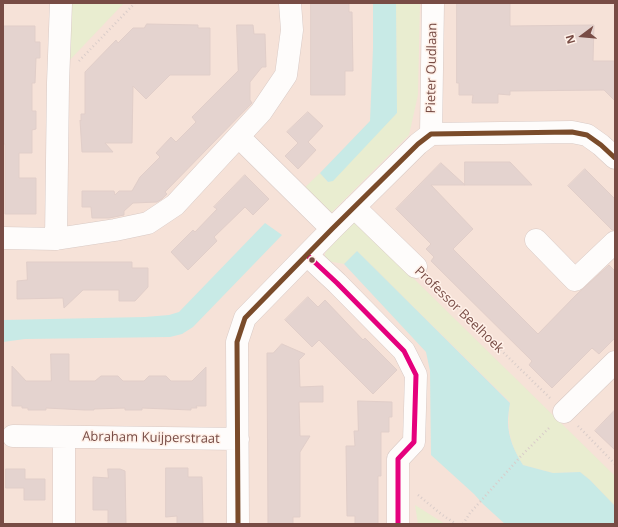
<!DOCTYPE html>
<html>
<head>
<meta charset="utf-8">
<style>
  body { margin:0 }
  #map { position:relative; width:618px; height:527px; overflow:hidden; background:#f8ede7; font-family:"Open Sans",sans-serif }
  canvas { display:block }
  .frame { position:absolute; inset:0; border:4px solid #784c45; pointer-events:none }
  .north { position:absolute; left:562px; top:16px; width:40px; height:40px; -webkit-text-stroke:3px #fff1e9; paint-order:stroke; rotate:254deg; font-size:11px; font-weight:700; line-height:16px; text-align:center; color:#784c45 }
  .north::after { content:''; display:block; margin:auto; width:14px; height:18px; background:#784c45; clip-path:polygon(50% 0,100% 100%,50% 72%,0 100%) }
</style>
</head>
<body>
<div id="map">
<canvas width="618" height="527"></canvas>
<div class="frame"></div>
<div class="north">N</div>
</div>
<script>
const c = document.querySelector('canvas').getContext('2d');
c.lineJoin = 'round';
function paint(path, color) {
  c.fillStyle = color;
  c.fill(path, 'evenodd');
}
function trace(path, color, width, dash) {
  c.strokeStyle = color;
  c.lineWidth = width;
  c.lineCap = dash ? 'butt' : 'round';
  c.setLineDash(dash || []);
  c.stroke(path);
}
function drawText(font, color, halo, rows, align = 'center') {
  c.font = font + ' "Open Sans",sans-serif';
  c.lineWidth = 3;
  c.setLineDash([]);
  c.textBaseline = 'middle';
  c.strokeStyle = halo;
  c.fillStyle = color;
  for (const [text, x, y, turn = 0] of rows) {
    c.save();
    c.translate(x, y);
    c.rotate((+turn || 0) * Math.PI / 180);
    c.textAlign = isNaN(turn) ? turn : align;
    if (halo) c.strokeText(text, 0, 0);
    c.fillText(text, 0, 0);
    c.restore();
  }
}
paint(new Path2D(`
  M3,3H615V524H3Z`), '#f6e2d8');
paint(new Path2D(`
  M68,3H124L65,65Z
  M396,3H420L418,95L409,135L327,217L301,191L320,173L328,182L397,113Z
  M353,219L615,476V506L590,480L580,472L553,473L523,465C509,443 507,428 510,402L357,251L344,264L327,261L325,257V253Z
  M415,505L445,524H418Z`), '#e9edd0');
paint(new Path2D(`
  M373,3H396L397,113L333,181L328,182L320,173L370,121L373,48Z
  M265,223L282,235L193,327L182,334L170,337L25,339L3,342V320L145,317L169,315L179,312Z
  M357,251L510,403C509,409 508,416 508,422C508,437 515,453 523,465L553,473L580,472L590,480L615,506V524H505L483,504L474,494L431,455L430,371L426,352L344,264Z`), '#c8eae6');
const building = new Path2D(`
  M311,3H349V12H352L353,71H345V95H311Z
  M457,3H510V26L594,25L593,61H615V101L604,90L510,91V95L498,94V103H472L473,95H459V83H457Z
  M147,24L198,25V28H210V75H170L146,99L133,86L132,143H105L113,152H82L80,120L81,121V114H85V72L116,40L118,43L133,28H144Z
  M237,25H253L254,34H265L266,67H262L250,82V100L252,103L251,104L165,192L167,194L162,199L157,202L133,203L124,211V215L109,218H92L91,207H82V191H114L115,195L119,191H132L140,177L160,157L156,153L171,137L176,142L196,122L192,117L238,71Z
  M4,26H35V42H40V58H36L35,83H32V111H36V129L32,130V153H19V178H36V214H5V144H3V120H4Z
  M308,112L323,126L308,142L316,150L298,169L285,156L298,143L287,132Z
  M465,162H510L532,185H465Z
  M441,163L465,185H431L473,229L453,249L538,334L577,294L609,265L615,271V338L599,354L592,348L552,388L529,365L532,361L431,261L434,257L426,249L431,244L396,209Z
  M585,169L615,199V230H612L568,186Z
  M245,175L269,199L253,215L245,207L214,237L217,241L188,270L171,252L193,230L195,232L217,209L214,207Z
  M27,262H132V268H148V287L135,301H119V290H83L64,308L63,298L17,299V281L27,280Z
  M308,297L318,307L325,300L363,340L365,338L397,370L373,394L319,340L312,347L285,320Z
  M282,344L305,354L299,360L300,387L323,386V402H299L300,436H310L300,452V517H293V524H268L267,353H273Z
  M51,354H69V381H95L101,376H118L123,381H144L149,376H166L171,381H192L206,367V406H196L197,408H191V410L142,408V410H125V408L94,409V410H85L46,408V410H28V408H22V406H12V366L26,381H51Z
  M358,401L392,402V417H389V432H381V476H378V524H355V516H347L346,446H355L354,431H358Z
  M615,410V450L595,431Z
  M166,468H188V477H202L203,524H177V516L166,517Z
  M6,469H25V479H45V500H24V488H6Z
  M108,469H120L125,471L126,524H108V510H93V477L108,478Z`);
paint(building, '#e4d3cf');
trace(building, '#e1cec9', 1);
const minor = new Path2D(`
  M431,134L433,3
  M239,137L332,229
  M354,207L416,267
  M3,238L56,239L115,230L148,223L175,205L261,112L286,75L292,30L290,3
  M56,239L58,83L61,3
  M536,240L575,280L615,242
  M307,255L337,283L404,351L416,375L414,442L398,459V524
  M564,412L615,362
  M13,436L238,439
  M64,524V437
  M238,524L237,342L245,318L332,229L418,144L431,134L572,132L587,135L601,145L615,158`);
trace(minor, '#d9cac5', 23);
trace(new Path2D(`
  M79,61L135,3
  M429,280L550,398
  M578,426L615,464
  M418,495L441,514L456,524
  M463,524L470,513L522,455L551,426`), '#d9ccc9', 2.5, [1, 3]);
trace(minor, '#fefcfb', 22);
trace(new Path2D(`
  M307,255L337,283L404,351L416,375L414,442L398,459V524`), '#e5007d', 5);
trace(new Path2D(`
  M238,524L237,342L245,318L332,229L418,144L431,134L572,132L587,135L601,145L615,158`), '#7a4b2a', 5);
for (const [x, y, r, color] of [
  [312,260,3.5,"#784c45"]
]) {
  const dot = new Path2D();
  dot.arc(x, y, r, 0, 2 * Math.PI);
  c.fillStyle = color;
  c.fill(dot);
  trace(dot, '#fff1e9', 1.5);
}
drawText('13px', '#784c45', '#fff1e9', [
  ["Pieter Oudlaan",432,68,-89],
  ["Professor Beelhoek",459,310,44],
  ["Abraham Kuijperstraat",151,438,1]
]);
</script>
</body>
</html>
